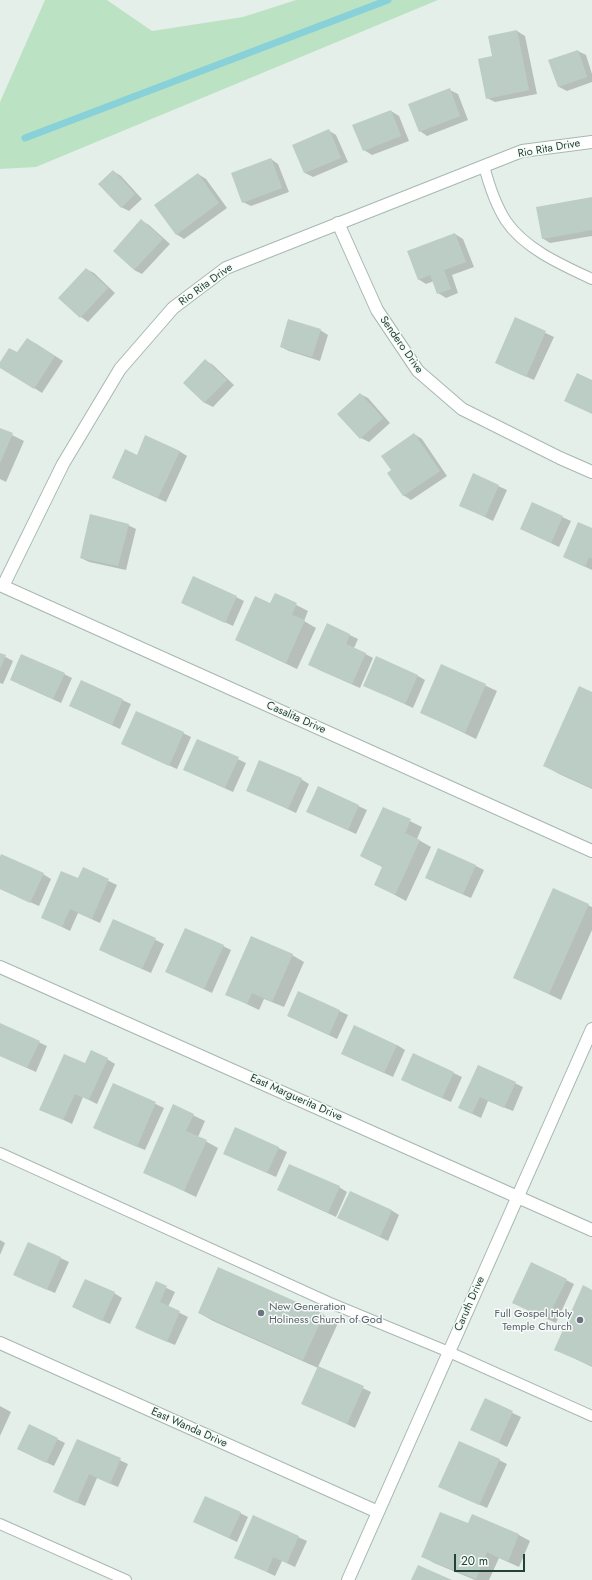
<!DOCTYPE html>
<html>
<head>
<meta charset="utf-8">
<style>
  body { margin:0 }
  #map { position:relative; width:592px; height:1580px; overflow:hidden; background:#e5efea; font-family:Jost,sans-serif }
  canvas { display:block }
  .scale { position:absolute; left:454px; top:1554px; width:71px; height:18px; box-sizing:border-box; border:2px solid #224338; border-top:0; padding-left:5px; font-size:12px; line-height:14px; white-space:nowrap; color:#224338; -webkit-text-stroke:3px #f6fbf8; paint-order:stroke }
</style>
</head>
<body>
<div id="map">
<canvas width="592" height="1580"></canvas>
<div class="scale">20 m</div>
</div>
<script>
const c = document.querySelector('canvas').getContext('2d');
c.lineJoin = 'round';
function paint(path, color) {
  c.fillStyle = color;
  c.fill(path, 'evenodd');
}
function trace(path, color, width, dash) {
  c.strokeStyle = color;
  c.lineWidth = width;
  c.lineCap = dash ? 'butt' : 'round';
  c.setLineDash(dash || []);
  c.stroke(path);
}
function drawText(font, color, halo, rows, align = 'center') {
  c.font = font + ' Jost,sans-serif';
  c.lineWidth = 3;
  c.setLineDash([]);
  c.textBaseline = 'middle';
  c.strokeStyle = halo;
  c.fillStyle = color;
  for (const [text, x, y, turn = 0] of rows) {
    c.save();
    c.translate(x, y);
    c.rotate((+turn || 0) * Math.PI / 180);
    c.textAlign = isNaN(turn) ? turn : align;
    if (halo) c.strokeText(text, 0, 0);
    c.fillText(text, 0, 0);
    c.restore();
  }
}
paint(new Path2D(`
  M45,0H107L152,31L243,17L296,0H438L36,167L0,169V102Z`), '#bce2c4');
paint(new Path2D(`
  M517,31L525,36L537,94L495,102L487,98L493,57Z
  M578,51L586,55L592,74V82L567,91L559,87Z
  M450,90L458,94L468,120L427,136L420,131Z
  M391,111L399,116L409,141L372,155L364,150Z
  M328,130L336,135L348,162L313,177L305,173L293,146Z
  M271,159L278,164L289,192L251,206L243,202Z
  M113,171L121,176L142,199L129,211L121,207Z
  M198,174L206,179L227,208L184,239L176,234Z
  M592,198V236L550,243L542,238Z
  M142,221L149,225L170,244L142,274L134,270Z
  M455,234L463,239L474,267L452,275L458,293L446,298L438,293L434,281L426,284L418,279Z
  M86,269L94,273L115,293L88,322L81,317Z
  M516,319L554,337L534,380L504,367Z
  M320,330L328,335L320,361L289,351L281,347Z
  M35,343L63,361L42,393L0,366V364Z
  M205,360L213,365L234,385L213,407L205,403L184,383Z
  M360,394L368,398L390,423L369,442L361,438Z
  M0,429L24,441L6,482L0,479Z
  M414,434L422,439L447,476L411,500L403,495L392,471Z
  M179,451L187,456L166,502L121,482Z
  M474,475L507,490L493,521L460,505Z
  M532,503L571,521L559,547L521,529Z
  M128,525L136,529L126,570L89,562L81,558Z
  M592,530V570L564,557Z
  M275,594L308,611L304,621L316,628L297,669L236,640L270,604Z
  M236,597L244,601L233,626L182,602Z
  M327,624L358,639L354,648L373,658L360,688L317,669Z
  M0,654L13,661L3,684L0,683Z
  M442,665L497,691L476,739L421,712Z
  M64,674L72,678L61,703L19,684Z
  M418,676L425,680L413,708L364,685Z
  M81,681L131,704L120,729L70,706Z
  M592,693V789L559,774L545,766Z
  M183,733L191,737L177,769L122,744Z
  M198,740L246,763L233,792L193,774Z
  M301,779L309,784L296,813L247,790Z
  M318,788L367,810L356,834L316,816Z
  M383,808L422,827L417,839L431,847L406,901L375,884L383,867L361,856Z
  M0,860L43,874L51,879L39,906L0,889Z
  M476,866L484,870L471,898L434,882Z
  M83,869L117,885L100,923L78,913L70,931L42,917L78,879Z
  M554,890L592,907V930L561,1000L515,978Z
  M114,920L164,944L151,973L108,954Z
  M223,946L231,950L212,993L167,972Z
  M292,955L304,962L284,1007L264,999L259,1010L226,994Z
  M299,992L348,1015L337,1039L288,1016Z
  M0,1024L47,1046L36,1072L0,1056Z
  M397,1045L405,1050L393,1077L342,1054Z
  M413,1054L462,1077L451,1102L410,1084Z
  M107,1059L115,1064L97,1104L83,1097L72,1124L47,1112L85,1065Z
  M478,1066L523,1087L513,1111L488,1101L481,1118L460,1108Z
  M114,1084L164,1108L145,1150L102,1132Z
  M174,1106L205,1121L198,1137L218,1148L196,1197L144,1172Z
  M236,1128L287,1152L276,1177L233,1158Z
  M339,1187L347,1192L336,1217L278,1190Z
  M391,1210L399,1215L388,1241L339,1218Z
  M0,1240L5,1243L0,1255Z
  M29,1243L69,1262L55,1293L22,1279Z
  M566,1280L574,1284L556,1323L521,1307Z
  M156,1283L175,1292L168,1307L188,1317L175,1345L144,1332Z
  M592,1291V1367L555,1349Z
  M114,1293L122,1298L110,1324L81,1311Z
  M199,1313L323,1315L338,1323L318,1367L371,1392L355,1428L302,1403L318,1368L213,1321Z
  M485,1400L521,1417L507,1447L480,1434Z
  M0,1406L11,1412L0,1436Z
  M57,1439L65,1443L54,1466L18,1449Z
  M78,1440L128,1464L118,1487L97,1478L85,1506L62,1496Z
  M499,1460L507,1464L487,1508L448,1491Z
  M240,1513L248,1517L237,1542L194,1522Z
  M472,1516L519,1535L530,1541L519,1567L499,1558L489,1580H475L434,1563L422,1556L469,1524Z
  M253,1517L307,1541L295,1567L282,1561L275,1576L235,1557Z`), '#0003');
trace(new Path2D(`
  M25,138L388,0`), '#88d1d8', 7);
paint(new Path2D(`
  M517,30L529,90L486,99L478,59L492,56L488,36Z
  M578,50L587,77L558,87L548,60Z
  M450,88L460,116L419,132L408,104Z
  M391,110L401,136L363,151L352,125Z
  M329,129L341,158L304,173L292,145Z
  M271,158L282,188L242,203L231,173Z
  M113,170L135,194L121,208L98,184Z
  M198,173L219,203L176,235L154,205Z
  M592,197V230L542,239L536,207Z
  M141,219L163,239L134,270L113,251Z
  M455,233L466,262L444,270L451,289L437,294L430,275L418,280L407,251Z
  M86,268L108,288L80,318L58,298Z
  M515,317L546,331L526,377L495,363Z
  M288,319L321,329L312,357L280,347Z
  M27,338L55,356L34,389L0,368V362L9,348L17,352Z
  M205,359L227,380L204,403L183,383Z
  M577,373L592,380V414L564,401Z
  M360,393L383,418L360,439L337,414Z
  M0,428L13,433L0,463Z
  M414,433L440,471L403,496L387,473L391,470L381,456Z
  M145,435L180,451L158,498L112,478L125,449L137,455Z
  M473,473L499,485L485,517L459,506Z
  M532,502L563,516L551,543L520,529Z
  M90,514L129,524L118,566L80,558Z
  M578,522L592,528V559L589,557L585,567L563,557Z
  M193,576L237,596L225,623L181,603Z
  M275,593L297,603L292,615L305,620L286,663L235,640L255,596L270,603Z
  M327,623L350,634L346,644L366,653L352,684L308,665Z
  M0,653L6,655L0,669Z
  M21,654L65,673L53,699L10,680Z
  M376,656L418,675L405,704L363,686Z
  M441,664L486,684L465,733L420,713Z
  M81,680L123,699L112,725L69,706Z
  M579,686L592,692V788L543,766Z
  M136,711L184,732L169,766L121,744Z
  M197,739L239,757L225,788L183,770Z
  M259,760L302,778L288,809L246,791Z
  M318,786L359,805L348,830L306,812Z
  M383,807L411,819L405,833L420,840L395,895L374,885L382,867L360,856Z
  M438,848L476,865L463,894L425,878Z
  M1,854L44,873L30,903L0,889V857Z
  M83,867L109,879L92,919L70,909L62,927L41,918L61,871L78,878Z
  M553,888L589,904L549,994L513,978Z
  M113,919L156,938L142,969L99,950Z
  M185,928L224,945L204,989L165,972Z
  M251,936L293,954L272,1002L252,993L247,1004L225,995Z
  M298,991L340,1010L329,1035L287,1016Z
  M0,1023L40,1041L27,1068L0,1056Z
  M354,1025L397,1045L384,1073L341,1054Z
  M91,1050L108,1058L89,1100L75,1094L63,1120L39,1110L64,1054L85,1063Z
  M413,1053L454,1072L442,1098L401,1080Z
  M478,1065L516,1082L504,1108L480,1097L472,1114L458,1108Z
  M113,1083L156,1102L137,1147L93,1128Z
  M173,1104L194,1114L186,1131L207,1140L184,1191L143,1173Z
  M235,1127L279,1147L267,1173L223,1154Z
  M289,1164L340,1186L328,1213L277,1190Z
  M350,1191L392,1210L380,1237L337,1218Z
  M28,1242L61,1257L47,1290L13,1275Z
  M531,1262L567,1279L547,1319L512,1303Z
  M218,1267L324,1314L303,1360L198,1313Z
  M85,1279L115,1292L102,1321L72,1307Z
  M156,1281L167,1286L160,1302L180,1311L167,1342L135,1328Z
  M583,1285L592,1290V1366L554,1350Z
  M318,1366L364,1386L347,1424L301,1404Z
  M485,1398L513,1411L499,1443L470,1430Z
  M29,1424L58,1438L46,1463L17,1449Z
  M77,1439L121,1458L110,1484L89,1474L77,1503L53,1492Z
  M459,1441L500,1459L479,1505L438,1487Z
  M205,1496L241,1512L229,1538L193,1522Z
  M440,1512L468,1523L472,1514L519,1534L508,1562L487,1552L476,1579L421,1557Z
  M253,1515L299,1536L287,1563L273,1557L267,1572L234,1558Z
  M418,1565L452,1580H411Z`), '#bccdc5');
const service = new Path2D(`
  M484,166C489,185 495,204 506,221C525,249 562,265 592,279
  M0,1153L328,1302L449,1352L592,1416
  M0,1524L126,1580`);
const minor = new Path2D(`
  M338,223L377,310L418,371L462,409L560,458L592,472
  M0,585L592,851
  M3,586L63,464L120,369L173,308L226,268L522,151L592,142
  M0,1343L378,1512
  M348,1580L592,1029`);
const tertiary = new Path2D(`
  M0,967L592,1230`);
trace(service, '#a7b8b1', 12);
trace(minor, '#a7b8b1', 14);
trace(tertiary, '#a7b8b1', 14);
trace(service, '#fff', 10);
trace(minor, '#fff', 12);
trace(tertiary, '#fff', 12);
for (const [x, y, r, color] of [
  [261,1313,4,"#6b7280"],
  [580,1320,4,"#6b7280"]
]) {
  const dot = new Path2D();
  dot.arc(x, y, r, 0, 2 * Math.PI);
  c.fillStyle = color;
  c.fill(dot);
  trace(dot, '#f6fbf8', 1.5);
}
drawText('11px', '#224338', '#f6fbf8', [
  ["Rio Rita Drive",549,149,-10],
  ["Rio Rita Drive",206,285,-36],
  ["Sendero Drive",401,345,55],
  ["Casalita Drive",296,718,24],
  ["East Marguerita Drive",296,1098,24],
  ["Caruth Drive",470,1304,-66],
  ["East Wanda Drive",189,1428,24]
]);
drawText('11px', '#5b616d', '#f6fbf8', [
  ["New Generation",269,1307],
  ["Holiness Church of God",269,1320],
  ["Full Gospel Holy",572,1314,"right"],
  ["Temple Church",572,1327,"right"]
], 'left');
</script>
</body>
</html>
